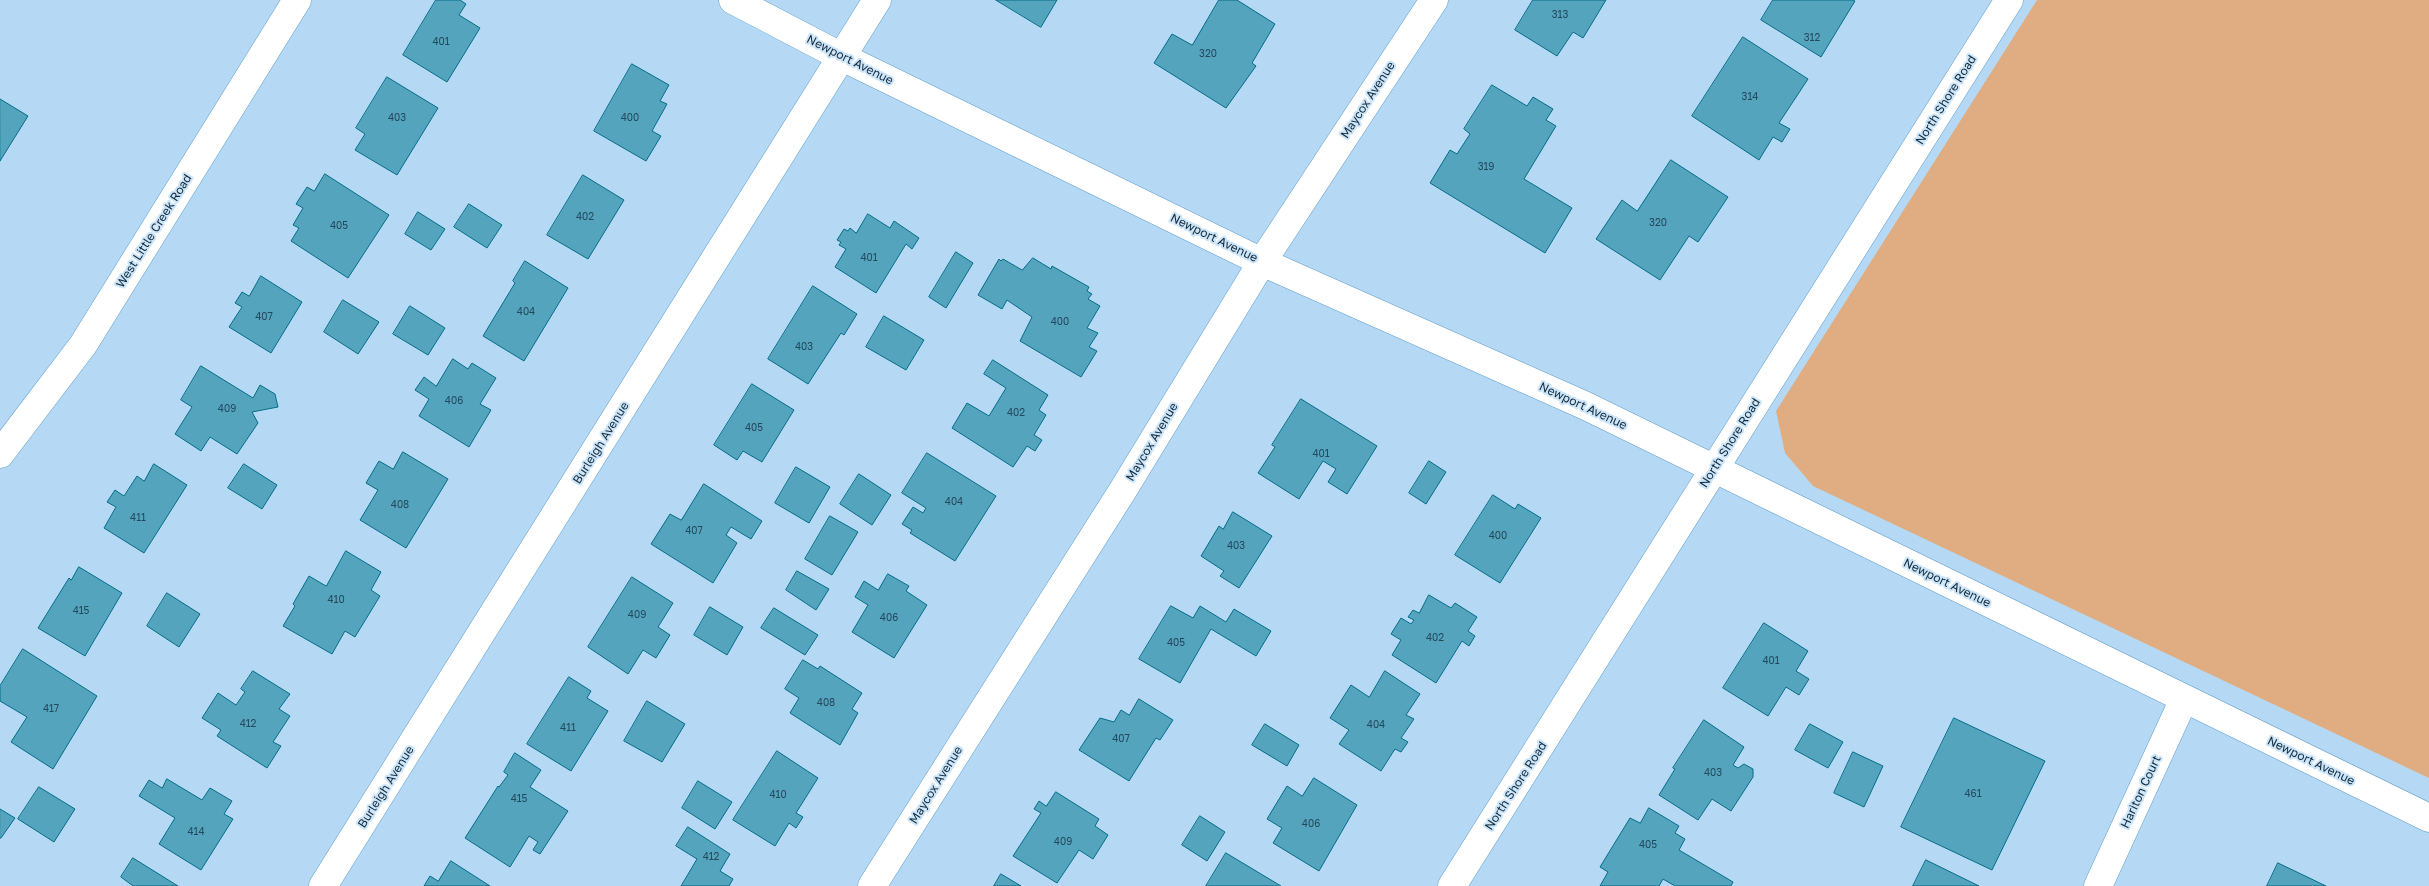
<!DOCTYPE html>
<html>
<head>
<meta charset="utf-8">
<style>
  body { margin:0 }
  canvas { display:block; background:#b5d9f5 }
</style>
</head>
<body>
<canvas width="2429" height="886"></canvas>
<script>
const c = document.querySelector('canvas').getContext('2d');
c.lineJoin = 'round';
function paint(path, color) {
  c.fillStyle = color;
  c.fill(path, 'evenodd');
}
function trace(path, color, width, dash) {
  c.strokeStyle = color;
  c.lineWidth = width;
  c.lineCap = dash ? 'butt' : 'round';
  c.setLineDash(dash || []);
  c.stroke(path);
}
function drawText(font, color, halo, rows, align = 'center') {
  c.font = font + ' "Golos Text",sans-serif';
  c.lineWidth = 4;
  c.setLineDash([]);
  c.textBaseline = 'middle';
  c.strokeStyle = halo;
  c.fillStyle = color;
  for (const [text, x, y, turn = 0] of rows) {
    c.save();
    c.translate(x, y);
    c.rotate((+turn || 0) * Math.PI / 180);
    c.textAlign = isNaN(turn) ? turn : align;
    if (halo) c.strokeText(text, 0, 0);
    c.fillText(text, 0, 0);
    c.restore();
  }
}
paint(new Path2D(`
  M2037,0H2429V778L1813,486L1785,453L1776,411Z`), '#dfad81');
const building = new Path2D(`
  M436,0H460L466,4L459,15L480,28L447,82L403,55Z
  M996,0H1057L1041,27Z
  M1219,0H1237L1275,24L1252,63L1256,66L1226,108L1154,63L1172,34L1192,45Z
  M1533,0H1606L1583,38L1573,32L1557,56L1515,30Z
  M1773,0H1853L1855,1L1821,57L1761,20Z
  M1743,37L1808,79L1779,123L1790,129L1782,142L1773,137L1759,160L1692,116Z
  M632,64L669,85L660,101L667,104L652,131L661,136L646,161L594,131Z
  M387,77L438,108L397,175L355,150L365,134L356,128Z
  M1492,85L1527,106L1533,97L1553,109L1546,120L1556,126L1524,179L1572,208L1545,253L1430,183L1450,150L1457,154L1470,134L1464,129Z
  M0,99L28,116L0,161Z
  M1671,160L1728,197L1698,242L1689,236L1660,280L1596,239L1622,200L1637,211Z
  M325,174L389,215L348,278L291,241L299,228L293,225L303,208L296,204L307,187L314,191Z
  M583,175L624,200L588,259L547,235Z
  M469,204L502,225L487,248L454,227Z
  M418,212L445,229L431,250L405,234Z
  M868,214L890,228L894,221L919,238L912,249L906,244L876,293L835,267L846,249L839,245L841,242L837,240L844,229L848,231L850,228L856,233Z
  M956,252L973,263L946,308L929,297Z
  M1033,258L1051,269L1052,266L1089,287L1087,291L1092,294L1088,299L1100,306L1087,328L1098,333L1089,347L1097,351L1081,377L1020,341L1032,317L1007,300L1002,309L978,295L999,259L1001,261L1003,259L1022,270Z
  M525,261L568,288L524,361L483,336L515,283L513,281Z
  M261,276L302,302L271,353L229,327L242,307L235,303L242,292L249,296Z
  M813,286L857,314L844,335L841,333L808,384L768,359Z
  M343,300L379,322L358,354L324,332Z
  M410,306L445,328L428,355L393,334Z
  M884,316L924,340L906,370L866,347Z
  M453,359L468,369L472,363L496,378L480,404L491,410L469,447L419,416L429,399L415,390L424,377L436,386Z
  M993,360L1048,395L1039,410L1046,415L1034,435L1042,440L1035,451L1027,446L1013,467L952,428L967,403L989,416L1006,388L984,374Z
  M201,366L253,398L260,385L275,394L278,407L252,412L258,423L237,454L210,437L201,451L175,434L192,407L181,400Z
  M752,384L794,410L762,462L743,451L737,460L714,445Z
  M1301,399L1377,446L1347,494L1328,482L1336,469L1323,461L1299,499L1258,473L1275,447L1272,445Z
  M403,452L448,479L406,548L360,520L378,490L366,483L379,461L393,469Z
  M927,453L996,496L955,561L910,533L912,530L902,524L913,507L923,513L926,508L902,493Z
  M1429,461L1446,472L1426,504L1409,493Z
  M154,464L187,485L144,553L104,528L116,507L107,502L115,490L124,496L137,476L144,481Z
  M244,464L277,485L262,509L228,488Z
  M796,467L830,487L809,523L775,503Z
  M859,474L891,495L872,525L840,504Z
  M704,484L762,521L751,539L731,527L726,535L737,543L713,583L651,544L670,514L681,520Z
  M1493,495L1515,509L1518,504L1541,518L1500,583L1455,555Z
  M1233,512L1272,536L1239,588L1220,576L1224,571L1201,556L1219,526L1223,529Z
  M830,516L858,532L832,575L805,559Z
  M346,551L381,572L371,590L380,596L355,637L345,631L332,654L283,626L295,606L293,604L309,576L326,586Z
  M79,567L122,593L85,656L38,628L69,578L71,580Z
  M797,571L829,589L816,610L786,590Z
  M888,574L909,586L906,591L927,605L894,658L852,632L868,605L855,597L864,581L878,590Z
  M632,577L673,603L658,627L670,635L656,658L643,650L628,674L588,647Z
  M167,593L200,614L179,647L147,626Z
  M1429,595L1451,608L1455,603L1477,617L1468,631L1475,636L1469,646L1462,641L1436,683L1392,655L1401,640L1391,634L1401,618L1411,624L1414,620L1408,617L1413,610L1419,613Z
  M1171,606L1193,618L1200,606L1226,622L1234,609L1271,631L1256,656L1211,629L1180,683L1139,659Z
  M710,607L743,627L727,655L694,635Z
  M774,608L818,635L805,655L761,628Z
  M1764,623L1808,651L1796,671L1809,679L1799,695L1786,687L1768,716L1723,688Z
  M23,649L97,696L53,769L11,742L27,717L0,701V686Z
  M803,660L818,669L820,666L862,693L852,709L858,713L840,745L790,713L799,698L785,689Z
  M253,671L290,694L279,709L290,716L273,742L281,746L267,768L217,736L221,730L202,718L218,693L236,705L245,692L241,689Z
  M1385,671L1420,694L1406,715L1414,719L1401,738L1408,742L1401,752L1395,749L1381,771L1339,744L1349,730L1330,718L1351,685L1369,697Z
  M569,677L591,691L587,698L608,711L571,771L527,744Z
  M1139,699L1173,720L1160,740L1156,738L1129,781L1079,750L1100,718L1114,722L1121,710L1129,715Z
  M647,701L685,724L662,762L624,741Z
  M1954,718L2045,761L1992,870L1901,827Z
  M1704,720L1744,747L1733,765L1738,768L1744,764L1753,769V777L1731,811L1712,799L1698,820L1659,795L1675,769L1673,768Z
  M1265,724L1299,745L1287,766L1252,745Z
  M1810,724L1843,742L1828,768L1795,750Z
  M777,751L818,778L796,813L803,817L796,828L789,823L775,846L733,820Z
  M1853,752L1883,766L1864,807L1834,793Z
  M515,753L541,770L530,787L568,811L540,854L533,850L538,842L529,836L510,867L465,838L498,786L499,787L508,775L504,772Z
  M1314,778L1357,805L1319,871L1273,843L1282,828L1267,819L1287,786L1302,796Z
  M167,779L202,800L210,788L232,801L224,814L233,819L201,870L159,844L175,818L139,796L149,780L162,788Z
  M698,781L732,802L715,829L682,808Z
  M39,787L75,809L54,842L18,819Z
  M1056,792L1099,819L1095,826L1108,835L1093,859L1079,850L1057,883L1013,856L1041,813L1034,809L1039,801L1046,806Z
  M1649,808L1679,826L1675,833L1685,839L1679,850L1733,882L1731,886H1675L1663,879L1659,886H1600L1608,872L1600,867L1630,818L1640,823Z
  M0,809L15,818L1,838H0Z
  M1200,816L1225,832L1207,861L1182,845Z
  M688,827L730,854L720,871L733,879L729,886H681L697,859L676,846Z
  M1226,853L1281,886H1206Z
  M133,858L178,886H133L121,877Z
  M1926,860L1979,886H1913Z
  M451,861L490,886H424L430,876L438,881Z
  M2278,863L2326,886H2267Z
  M1001,874L1021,886H994Z`);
paint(building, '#55a4be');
trace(building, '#036d87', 1);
const minor = new Path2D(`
  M733,0L842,57L1262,262L1586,406L2429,818
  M323,886L877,0
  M872,886L1123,490L1262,262L1434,0
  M1452,886L2009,0
  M2098,886L2184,699`);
const major = new Path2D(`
  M0,454L83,345L297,0`);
trace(minor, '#639fcc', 29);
trace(major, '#639fcc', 29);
trace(minor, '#fff', 28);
trace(major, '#fff', 28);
drawText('10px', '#23495d', null, [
  ["313",1560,15],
  ["312",1812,38],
  ["401",441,42],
  ["320",1208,54],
  ["314",1750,97],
  ["403",397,118],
  ["400",630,118],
  ["319",1486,167],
  ["402",585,217],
  ["320",1658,223],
  ["405",339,226],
  ["401",869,258],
  ["404",526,312],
  ["407",264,317],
  ["400",1060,322],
  ["403",804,347],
  ["406",454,401],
  ["409",227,409],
  ["402",1016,413],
  ["405",754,428],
  ["401",1321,454],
  ["404",954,502],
  ["408",400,505],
  ["411",138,518],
  ["407",694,531],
  ["400",1498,536],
  ["403",1236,546],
  ["410",336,600],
  ["415",81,611],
  ["409",637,615],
  ["406",889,618],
  ["402",1435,638],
  ["405",1176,643],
  ["401",1771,661],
  ["408",826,703],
  ["417",51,709],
  ["412",248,724],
  ["404",1376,725],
  ["411",568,728],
  ["407",1121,739],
  ["403",1713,773],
  ["461",1973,794],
  ["410",778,795],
  ["415",519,799],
  ["406",1311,824],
  ["414",196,832],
  ["409",1063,842],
  ["405",1648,845],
  ["412",711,857]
]);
drawText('12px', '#122b3d', '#cde5f8', [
  ["Newport Avenue",850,60,27],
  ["Maycox Avenue",1368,100,-57],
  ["North Shore Road",1946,100,-58],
  ["West Little Creek Road",154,231,-58],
  ["Newport Avenue",1214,238,26],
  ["Newport Avenue",1583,406,25],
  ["Maycox Avenue",1152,442,-59],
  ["Burleigh Avenue",601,443,-58],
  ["North Shore Road",1730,443,-58],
  ["Newport Avenue",1947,583,26],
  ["Newport Avenue",2311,761,26],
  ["Maycox Avenue",936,785,-58],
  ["North Shore Road",1516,786,-57],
  ["Burleigh Avenue",386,787,-58],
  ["Hariton Court",2141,792,-65]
]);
</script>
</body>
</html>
